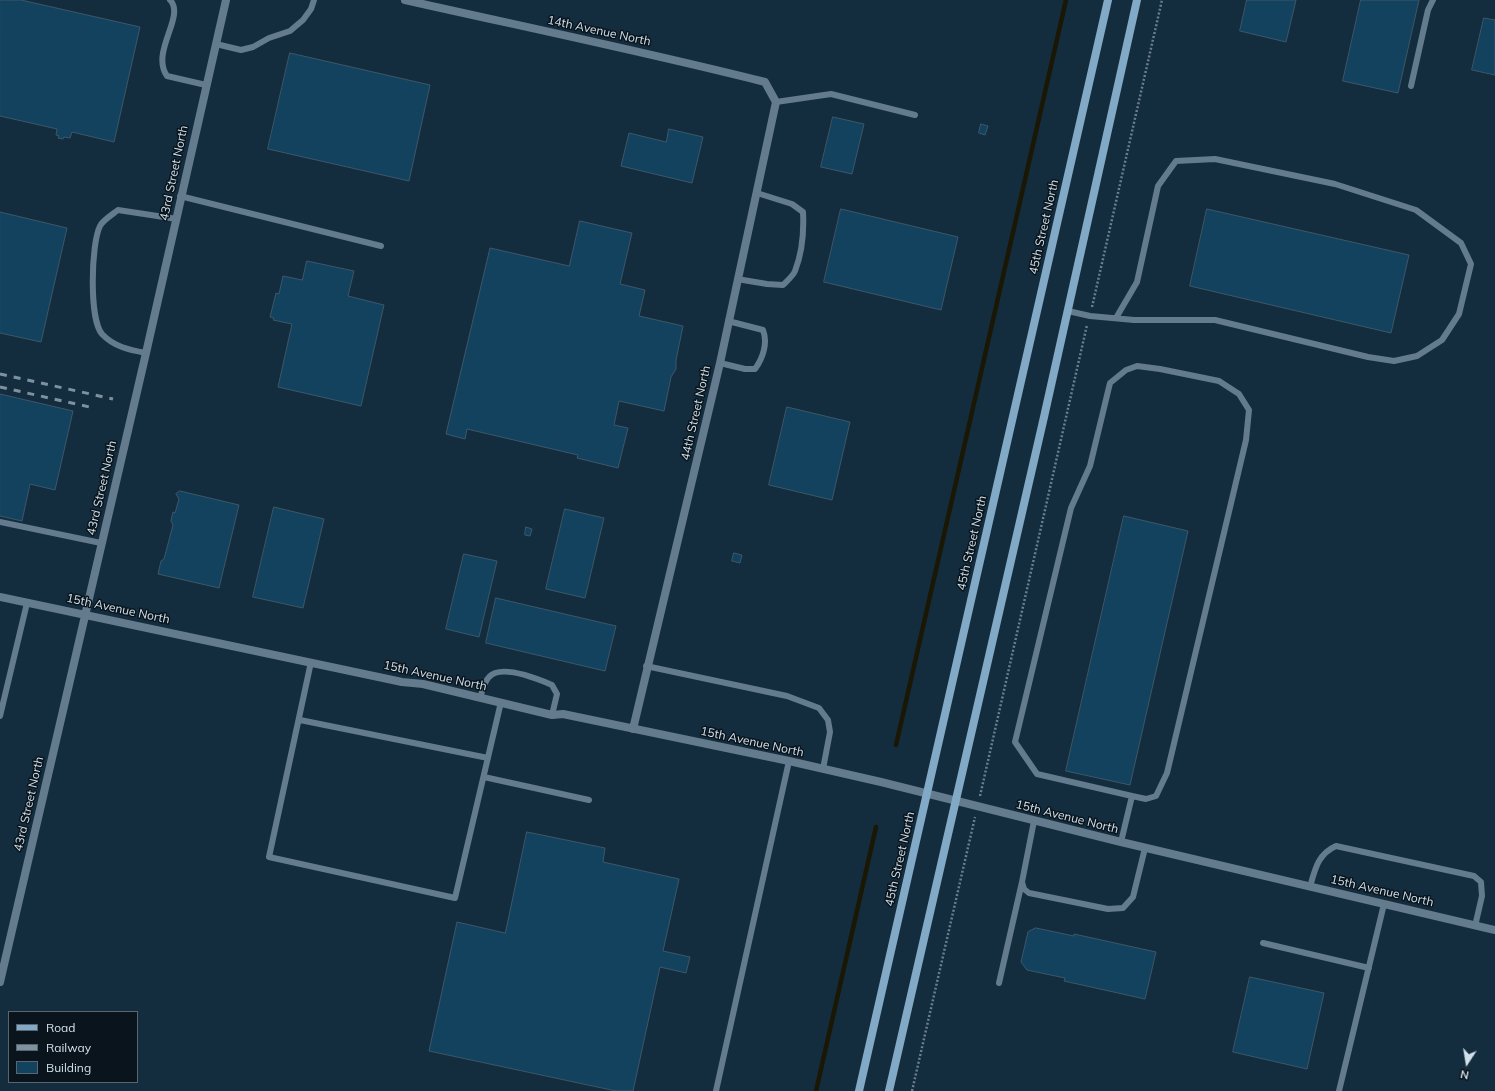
<!DOCTYPE html>
<html>
<head>
<meta charset="utf-8">
<style>
  body { margin:0 }
  #map { position:relative; width:1495px; height:1091px; overflow:hidden; background:#142d3e; font-family:Mulish,sans-serif }
  canvas { display:block }
  .legend { position:absolute; left:8px; top:1011px; width:130px; height:72px; box-sizing:border-box; background:#09141c; border:1px solid #59666f; margin:0; padding:5px 7px; list-style:none; font-size:12px; color:#d1e0eb }
  .legend li { display:flex; align-items:center; gap:8px; height:20px }
  .legend b { width:20px; border:1px solid #59666f }
  .north { position:absolute; left:1447px; top:1043px; width:40px; height:40px; -webkit-text-stroke:3px #09141c; paint-order:stroke; rotate:192deg; font-size:11px; font-weight:700; line-height:16px; text-align:center; color:#d1e0eb }
  .north::after { content:''; display:block; margin:auto; width:14px; height:18px; background:#d1e0eb; clip-path:polygon(50% 0,100% 100%,50% 72%,0 100%) }
</style>
</head>
<body>
<div id="map">
<canvas width="1495" height="1091"></canvas>
<ul class="legend">
<li><b style="height:5px;background:#82a9c6"></b>Road</li>
<li><b style="height:5px;background:#7e919f"></b>Railway</li>
<li><b style="height:11px;background:#13425f"></b>Building</li>
</ul>
<div class="north">N</div>
</div>
<script>
const c = document.querySelector('canvas').getContext('2d');
c.lineJoin = 'round';
function trace(path, color, width, dash) {
  c.strokeStyle = color;
  c.lineWidth = width;
  c.lineCap = dash ? 'butt' : 'round';
  c.setLineDash(dash || []);
  c.stroke(path);
}
function paint(path, color) {
  c.fillStyle = color;
  c.fill(path, 'evenodd');
}
function drawText(font, color, halo, rows, align = 'center') {
  c.font = font + ' Mulish,sans-serif';
  c.lineWidth = 3;
  c.setLineDash([]);
  c.textBaseline = 'middle';
  c.strokeStyle = halo;
  c.fillStyle = color;
  for (const [text, x, y, turn = 0] of rows) {
    c.save();
    c.translate(x, y);
    c.rotate((+turn || 0) * Math.PI / 180);
    c.textAlign = isNaN(turn) ? turn : align;
    if (halo) c.strokeText(text, 0, 0);
    c.fillText(text, 0, 0);
    c.restore();
  }
}
trace(new Path2D(`
  M896,745L1066,0
  M816,1091L876,827`), '#1a1704', 4.5);
const building = new Path2D(`
  M0,0H21L140,27L114,142L72,132L70,138L64,137L63,139L58,138L59,136L56,135L57,129L0,116Z
  M1247,0H1296L1286,42L1240,31Z
  M1361,0H1419L1398,93L1343,81Z
  M1484,18L1495,20V75L1472,70Z
  M290,53L430,85L409,181L268,149Z
  M833,117L864,124L852,174L821,167Z
  M981,124L988,126L985,135L979,133Z
  M669,129L703,137L692,183L621,166L629,133L666,142Z
  M841,209L958,237L941,310L824,282Z
  M1207,209L1409,255L1391,333L1190,286Z
  M0,212L67,228L41,342L0,333Z
  M580,221L632,233L620,284L645,290L639,316L683,326L676,360V369L671,377L664,411L619,401L614,425L628,428L618,468L577,458L578,455L467,429L465,439L446,434L490,248L569,266Z
  M307,261L354,271L348,296L384,305L361,406L278,387L292,324L273,320L274,318L270,317L276,293L279,294L283,276L302,280Z
  M0,394L73,411L55,490L30,484L22,521L0,516Z
  M787,407L850,422L832,500L769,485Z
  M180,491L239,505L219,588L158,574L161,561L164,559L173,525L171,521L173,512L175,513L179,499L176,494Z
  M274,507L324,519L303,608L253,597Z
  M565,509L604,518L585,598L546,589Z
  M1124,516L1188,531L1130,785L1066,771Z
  M526,527L532,529L530,536L525,535Z
  M734,553L742,555L740,563L732,561Z
  M464,554L497,561L479,637L446,629Z
  M496,598L616,626L605,671L486,643Z
  M527,832L605,848L603,862L679,879L663,951L690,957L686,973L660,967L633,1091H616L429,1051L457,922L505,933Z
  M1036,928L1074,936V934L1156,952L1145,999L1064,981L1065,978L1027,970L1021,962L1028,932Z
  M1250,977L1324,993L1307,1069L1233,1052Z`);
paint(building, '#13425f');
trace(building, '#3d5769', 1);
trace(new Path2D(`
  M1092,307L1162,0
  M980,796L1087,325
  M912,1091L975,817`), '#6a7e8c', 2.5, [2, 2]);
trace(new Path2D(`
  M170,0C186,16 150,52 167,76L206,85
  M216,44L241,50L253,47L269,38L290,31L303,20L311,9L314,0
  M1411,86L1428,10L1433,0
  M776,102L831,94L915,115
  M180,196L381,246
  M737,279L767,284L783,285C787,281 793,276 795,271C802,253 804,231 803,212L792,204L757,193
  M1068,311L1090,316L1134,320H1215L1368,357L1394,361L1417,356L1442,340L1459,314L1471,264L1461,243L1416,210L1335,184L1215,159L1176,161L1158,186L1137,282L1116,318
  M146,353C130,350 114,347 102,334C89,319 91,244 100,226C103,220 113,214 118,210L177,219
  M720,363L745,369H755C763,358 768,343 763,330L728,321
  M0,522L101,543
  M311,662L269,857L455,898L501,702
  M646,666L787,696L819,708L828,720L830,732L823,769
  M480,698C482,692 484,682 489,677C501,664 538,679 552,685L557,694L552,715
  M0,716L27,603
  M300,720L488,758
  M484,777L589,800
  M1034,821L1022,882L1024,889L1029,893L1108,909L1123,908L1133,897L1145,848
  M1121,842L1132,796L1037,774L1015,742L1071,508L1090,466L1110,383L1126,370L1137,366L1160,369L1219,381L1239,394L1249,410L1246,440L1167,773L1156,796L1146,799L1132,796
  M1310,887C1315,869 1318,854 1336,846L1474,876L1481,882L1482,896L1475,926
  M1263,943L1369,968
  M999,983L1022,882
  M716,1091L789,761
  M1339,1091L1384,904`), '#637b8d', 6);
trace(new Path2D(`
  M405,0C525,27 646,52 765,82L776,102L720,363L633,729
  M0,597L402,682L423,684L552,715L563,714L789,761L881,782L1121,842L1495,930
  M0,982L146,353L226,0`), '#637b8d', 8);
trace(new Path2D(`
  M859,1091L1108,0
  M889,1091L1044,417L1137,0`), '#82a9c6', 8);
trace(new Path2D(`
  M0,374L113,399
  M0,387L94,408`), '#7e919f', 3, [7, 7]);
drawText('12px', '#d1e0eb', '#09141c', [
  ["14th Avenue North",599,31,12],
  ["43rd Street North",174,173,-78],
  ["45th Street North",1044,227,-77],
  ["44th Street North",696,413,-77],
  ["43rd Street North",102,488,-77],
  ["45th Street North",972,543,-77],
  ["15th Avenue North",118,609,12],
  ["15th Avenue North",435,676,12],
  ["15th Avenue North",752,742,12],
  ["43rd Street North",29,804,-77],
  ["15th Avenue North",1067,817,14],
  ["45th Street North",900,859,-77],
  ["15th Avenue North",1382,891,13]
]);
</script>
</body>
</html>
